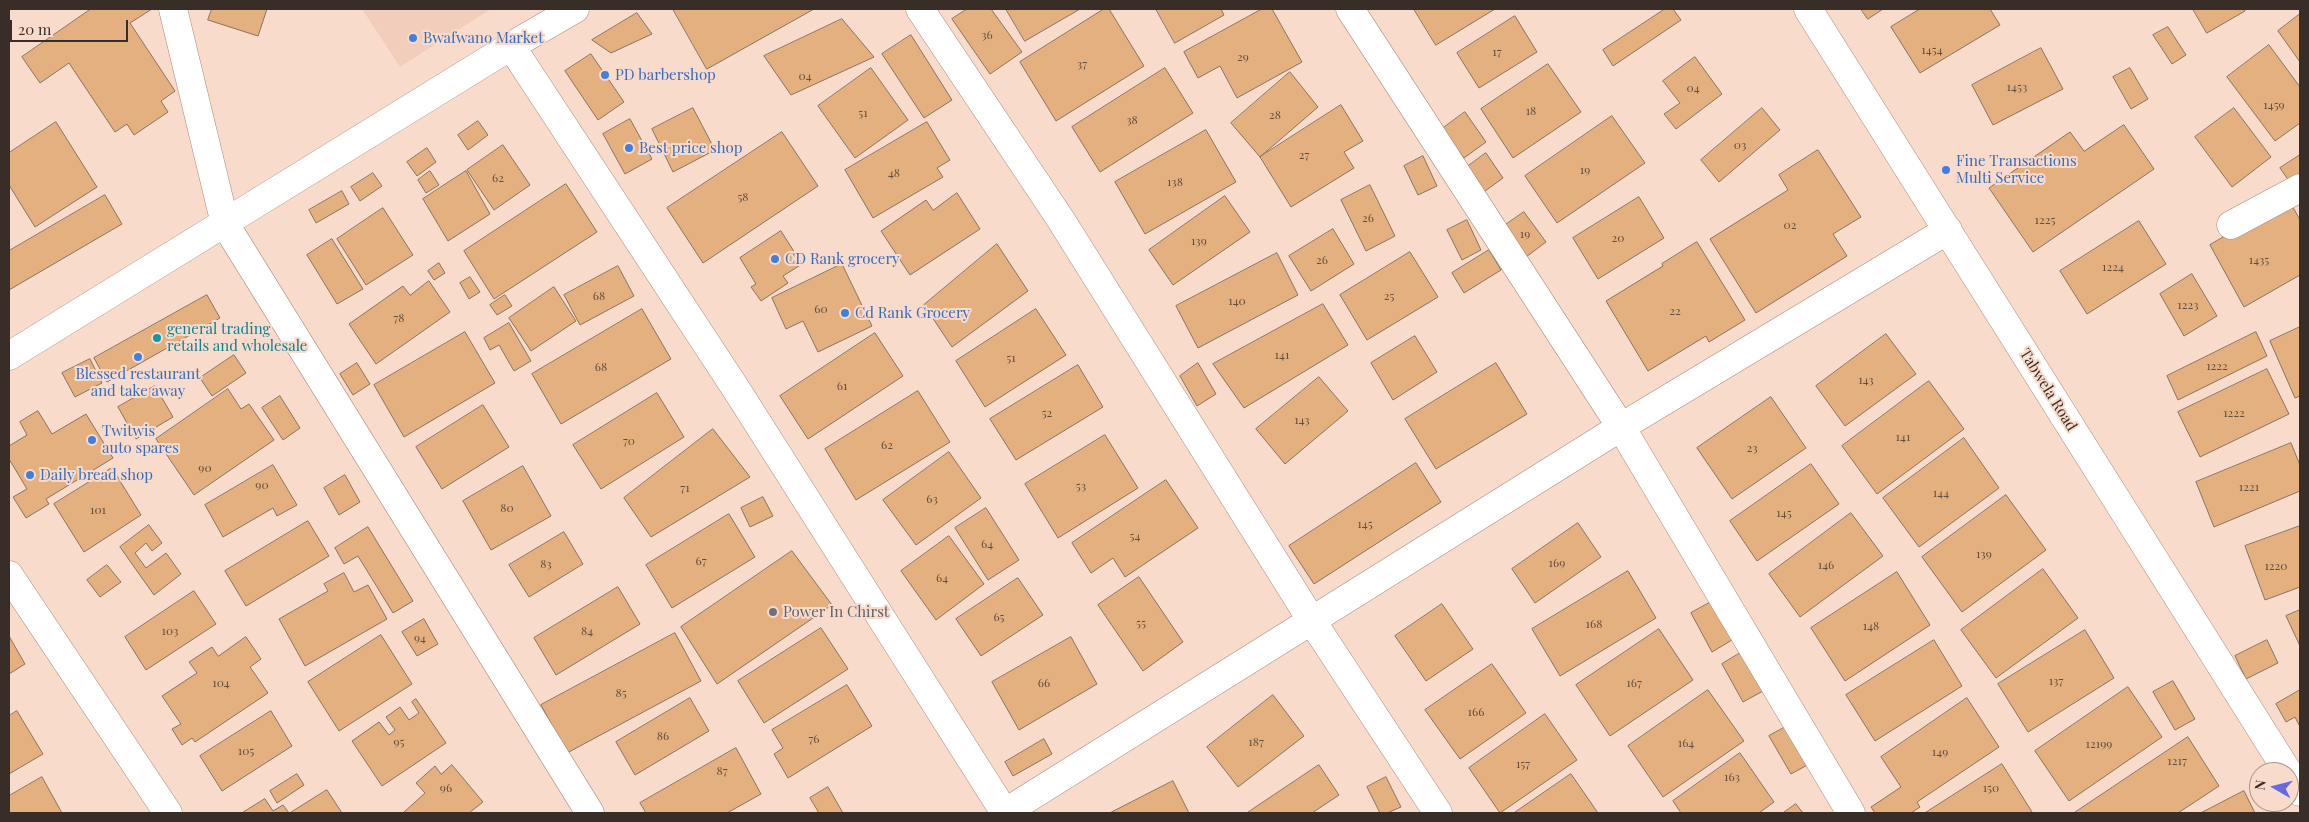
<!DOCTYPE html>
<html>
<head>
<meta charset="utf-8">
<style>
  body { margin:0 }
  #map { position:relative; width:2309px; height:822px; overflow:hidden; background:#f9dbcc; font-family:"Playfair Display",serif }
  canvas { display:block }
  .frame { position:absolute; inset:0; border:10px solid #392d28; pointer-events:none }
  .north { position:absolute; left:2249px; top:762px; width:50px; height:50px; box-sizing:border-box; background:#f9dbcc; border:1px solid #ac958a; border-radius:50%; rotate:278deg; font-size:14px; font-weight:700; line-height:20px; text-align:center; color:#392d28 }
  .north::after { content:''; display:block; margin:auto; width:18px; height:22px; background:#686ae3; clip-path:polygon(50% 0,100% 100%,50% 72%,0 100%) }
  .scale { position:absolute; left:10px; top:20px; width:118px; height:22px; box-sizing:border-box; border:2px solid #392d28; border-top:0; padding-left:6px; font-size:15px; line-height:18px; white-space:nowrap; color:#392d28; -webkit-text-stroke:4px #f9dbcc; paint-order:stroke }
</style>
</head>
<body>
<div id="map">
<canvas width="2309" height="822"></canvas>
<div class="frame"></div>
<div class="north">N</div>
<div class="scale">20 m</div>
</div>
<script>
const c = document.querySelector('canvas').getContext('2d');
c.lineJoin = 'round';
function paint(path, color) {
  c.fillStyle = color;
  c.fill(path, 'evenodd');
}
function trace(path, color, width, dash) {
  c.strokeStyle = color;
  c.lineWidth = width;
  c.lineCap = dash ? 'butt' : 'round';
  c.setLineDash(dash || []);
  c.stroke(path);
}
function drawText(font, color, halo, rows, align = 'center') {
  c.font = font + ' "Playfair Display",serif';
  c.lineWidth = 4;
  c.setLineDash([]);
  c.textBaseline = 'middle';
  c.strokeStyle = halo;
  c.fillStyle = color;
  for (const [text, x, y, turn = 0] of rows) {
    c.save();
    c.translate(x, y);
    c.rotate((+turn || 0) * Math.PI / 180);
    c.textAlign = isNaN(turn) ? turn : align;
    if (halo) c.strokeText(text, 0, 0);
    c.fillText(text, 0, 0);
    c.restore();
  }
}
paint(new Path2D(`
  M362,9H491L400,67Z`), '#f3cdbc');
const building = new Path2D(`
  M91,9H152L130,23L175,91L161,101L168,112L134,135L127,124L115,132L69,63L40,83L22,57Z
  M212,9H267L258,36L208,20Z
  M673,9H814L707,69Z
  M967,9H991L1022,52L990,74L952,19Z
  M1006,9H1080L1025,41Z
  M1104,9H1109L1144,66L1056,121L1020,62Z
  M1156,9H1221L1224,15L1175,43Z
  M1262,9H1272L1302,62L1237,98L1220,66L1198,78L1184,52Z
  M1414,9H1495L1436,45Z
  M1665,9H1673L1681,20L1613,66L1603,50Z
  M1861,9H1883L1868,19Z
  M1920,9H1990L2000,25L1920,73L1891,27Z
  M2193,9H2244L2245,11L2207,33Z
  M637,13L652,34L611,53L592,40Z
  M2300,14V62L2278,31Z
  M1515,16L1537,52L1479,88L1457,53Z
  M842,19L874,57L791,95L764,56Z
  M2168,27L2186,55L2172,64L2153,35Z
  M911,35L952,100L924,118L882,54Z
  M2269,45L2300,87V123L2275,141L2227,77Z
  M2041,48L2063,89L1993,125L1972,85Z
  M591,54L624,102L598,120L565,71Z
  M1695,57L1722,94L1676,129L1664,114L1680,103L1663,81Z
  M1548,64L1581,112L1513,158L1481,109Z
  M871,68L908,120L855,158L818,106Z
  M1165,68L1193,113L1100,172L1072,127Z
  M2130,68L2148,99L2131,109L2113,77Z
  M1290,72L1318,107L1260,157L1231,123Z
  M1341,105L1363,141L1344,152L1354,168L1291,207L1260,157Z
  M693,108L715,150L673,172L652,129Z
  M1762,108L1780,130L1719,182L1701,160Z
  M2234,108L2271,157L2232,187L2195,137Z
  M1465,112L1486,142L1464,158L1442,129Z
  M1612,116L1645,163L1557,223L1525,176Z
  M630,119L652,159L625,174L603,134Z
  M478,121L488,135L468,150L458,135Z
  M56,122L97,187L35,227L9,185V153Z
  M927,122L950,160L937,168L943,177L873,218L845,170Z
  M2124,125L2154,169L2033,252L1989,188L2070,132L2084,151Z
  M1206,130L1236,182L1145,234L1115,182Z
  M782,132L818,186L703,263L667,208Z
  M503,145L530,185L494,210L467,170Z
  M427,148L436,162L417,176L407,162Z
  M1818,150L1861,217L1833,234L1847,256L1756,313L1710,239L1788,190L1779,175Z
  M1486,153L1503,178L1481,194L1463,170Z
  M2300,155V173L2289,181L2280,168Z
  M1423,156L1437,186L1418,195L1404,166Z
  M430,171L439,185L426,193L418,180Z
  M466,171L490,214L448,241L423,199Z
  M373,173L382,186L360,201L351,187Z
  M566,184L597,232L494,299L464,251Z
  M1370,185L1395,236L1366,251L1341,200Z
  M342,191L349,204L316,223L309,210Z
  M957,193L980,229L910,275L881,231L926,200L933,210Z
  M105,195L122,224L9,290V251Z
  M1225,196L1250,232L1173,285L1149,250Z
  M1639,197L1664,238L1598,279L1573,238Z
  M2289,200L2300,220V275L2244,307L2210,245Z
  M383,208L413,255L366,285L337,239Z
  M1524,212L1546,242L1526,257L1504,226Z
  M1467,220L1481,250L1462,260L1447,230Z
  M2139,221L2166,264L2087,314L2060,271Z
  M1333,229L1354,264L1311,291L1289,256Z
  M781,231L802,264L783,276L788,283L761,301L751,287L756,284L740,258Z
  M332,239L363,289L337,304L307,255Z
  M1697,242L1745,320L1709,342L1706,336L1648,371L1606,301L1663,266L1662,264Z
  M997,244L1028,291L952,347L924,305Z
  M1489,250L1501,270L1464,293L1452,273Z
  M1410,252L1438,297L1367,340L1340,295Z
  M1277,253L1298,295L1198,348L1176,306Z
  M439,263L445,273L434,280L428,271Z
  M842,264L872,326L818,352L803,321L786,329L772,298Z
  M618,266L634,296L580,325L564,295Z
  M2192,274L2217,316L2184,336L2160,294Z
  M470,277L480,292L469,299L460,283Z
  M429,281L450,312L376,364L349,324L403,286L410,295Z
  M554,287L576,321L531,351L509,318Z
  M207,295L220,318L107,382L94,358Z
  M505,295L512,306L497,315L490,305Z
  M1323,304L1348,345L1244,408L1213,364Z
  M642,309L671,359L561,424L532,374Z
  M1036,309L1066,355L985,407L956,361Z
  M509,323L531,361L514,371L499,345L490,350L484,338Z
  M2300,327V396L2295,398L2270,341Z
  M465,332L495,383L404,437L374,385Z
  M2256,332L2267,356L2178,400L2167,376Z
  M875,333L903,376L808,439L780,396Z
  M1886,334L1916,374L1845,426L1816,386Z
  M1415,336L1437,372L1393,400L1371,363Z
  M234,355L246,373L212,396L200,378Z
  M90,359L102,383L75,397L62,373Z
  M357,363L370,384L353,395L340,374Z
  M1198,363L1216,394L1197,406L1180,376Z
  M1496,363L1527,414L1436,469L1405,419Z
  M1078,365L1103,407L1016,460L990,419Z
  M2267,369L2289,414L2200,457L2178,412Z
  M1319,377L1348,411L1285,464L1256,429Z
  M1929,381L1964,429L1877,494L1842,446Z
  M155,386L173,417L136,439L118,407Z
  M228,389L241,409L249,404L274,440L194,495L156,439Z
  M918,391L950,442L856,500L825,449Z
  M657,393L684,437L601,489L573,445Z
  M280,396L300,428L283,440L262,408Z
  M1771,397L1806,448L1732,499L1697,448Z
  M483,405L509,447L442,489L416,447Z
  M38,411L52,434L86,414L113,458L46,499L49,504L26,518L13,497L27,489L9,459V446L27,435L20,422Z
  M713,429L750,477L651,537L624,498Z
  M1105,435L1138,488L1058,538L1025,484Z
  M1964,438L1999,488L1919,547L1883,498Z
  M2291,443L2300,465V491L2214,527L2196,482Z
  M949,452L981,498L916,545L883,500Z
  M1416,463L1441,502L1314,584L1289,546Z
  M1811,464L1839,504L1757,561L1730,521Z
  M273,465L297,505L277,516L273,508L223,537L205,505Z
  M523,466L551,516L491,550L463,501Z
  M112,468L141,515L84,552L54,504Z
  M345,475L360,502L339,515L324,488Z
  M1166,480L1198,528L1125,577L1113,558L1091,573L1072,543Z
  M2006,495L2046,550L1962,612L1922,557Z
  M763,497L773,516L750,527L741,508Z
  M986,508L1019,560L988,580L955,528Z
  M1851,513L1883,556L1800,617L1769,574Z
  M729,514L755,557L672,608L646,565Z
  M308,521L329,556L246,606L225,571Z
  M1578,523L1601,557L1535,603L1512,569Z
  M149,525L162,543L152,551L146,543L135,553L146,568L166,553L181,574L154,595L120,547Z
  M2300,526V587L2265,600L2245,546Z
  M368,527L413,601L393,613L358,556L344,564L335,548Z
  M564,532L583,564L529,597L509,565Z
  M949,536L984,584L936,620L901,571Z
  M792,551L832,605L717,684L681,627Z
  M107,565L121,582L100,597L87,580Z
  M2043,569L2078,618L1996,678L1961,630Z
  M1628,571L1656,618L1560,676L1532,629Z
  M1897,572L1930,625L1845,681L1811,628Z
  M344,573L354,592L368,585L387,619L305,666L279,619L328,591L324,584Z
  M1139,577L1183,642L1143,671L1098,605Z
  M1018,578L1043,615L981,656L956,619Z
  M618,587L640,624L556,675L534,638Z
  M194,591L216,624L146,670L125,637Z
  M1711,602L1732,640L1712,652L1691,613Z
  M1442,604L1473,649L1426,681L1395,636Z
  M2300,610V646L2286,616Z
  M424,619L438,644L417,656L402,632Z
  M821,628L848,669L764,723L738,681Z
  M1659,629L1693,680L1610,736L1576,685Z
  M2085,630L2114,678L2028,732L1998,684Z
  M675,633L701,681L567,753L541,705Z
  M381,635L412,684L339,731L308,682Z
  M9,636L25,664L9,674Z
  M246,637L261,659L250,667L268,693L195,742L192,738L182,745L172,729L181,724L162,696L197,673L189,662L212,647L218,656Z
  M1071,637L1097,684L1019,730L992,682Z
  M1934,640L1962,686L1875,741L1846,695Z
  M2267,640L2278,663L2246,679L2235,656Z
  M1742,652L1763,691L1743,702L1722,664Z
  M1492,664L1526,713L1460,759L1425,710Z
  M2173,681L2195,719L2175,730L2153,692Z
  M847,685L872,726L788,778L774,754L783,748L772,730Z
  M2128,687L2162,737L2069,801L2035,751Z
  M1708,690L1744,741L1663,797L1628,746Z
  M2300,690V724L2299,725L2295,717L2286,722L2276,704Z
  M1273,695L1304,736L1238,787L1207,747Z
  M690,698L709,731L635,775L616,742Z
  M1967,698L1999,747L1917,802L1920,807L1911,813H1875L1871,807L1901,787L1881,757Z
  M416,699L446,743L382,786L352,741L379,722L389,735L395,730L386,717L400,707L409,720L419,713L412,702Z
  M17,711L43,754L9,774V716Z
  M271,711L292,746L222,791L200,756Z
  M1545,714L1577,760L1500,813L1469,768Z
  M1789,725L1811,763L1791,774L1769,736Z
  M2188,737L2219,786L2178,813H2074Z
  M1044,739L1052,754L1013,776L1005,762Z
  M736,748L761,794L727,813H646L640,803Z
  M1740,753L1774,802L1759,813H1681L1673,801Z
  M2002,764L2032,812L2031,813H1925Z
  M452,765L483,802L469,813H403L425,793L416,783L435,766L441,774Z
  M1319,765L1339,795L1312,813H1247Z
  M297,774L304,785L277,803L270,791Z
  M1571,774L1598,813H1514Z
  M42,777L62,813H9V796Z
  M1386,777L1401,807L1387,813H1380L1367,787Z
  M1173,781L1189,813H1110Z
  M828,787L843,813H819L810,798Z
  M327,790L342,813H290Z
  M2244,791L2255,813H2201Z
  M265,799L273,811L283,805L289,813H242Z
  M1796,804L1803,813H1783Z`);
paint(building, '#e4b080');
trace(building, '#887360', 1);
const minor = new Path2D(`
  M173,9L225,224L590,813
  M920,9L1061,220L1312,621L1438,813
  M1350,9L1621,427L1851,813
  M1808,9L2288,772
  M511,46L738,392L1005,813
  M2231,225L2300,188
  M9,356L511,46L575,9
  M9,575L168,813
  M2289,774L2300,792
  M1004,813L1621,427L1948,230`);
trace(minor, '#a88c7f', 29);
trace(minor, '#fff', 28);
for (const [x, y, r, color] of [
  [413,38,5,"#3f7fe0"],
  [605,75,5,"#3f7fe0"],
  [629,148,5,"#3f7fe0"],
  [1946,170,5,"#3f7fe0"],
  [775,259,5,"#3f7fe0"],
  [845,313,5,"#3f7fe0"],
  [157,338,5,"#0f9aa8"],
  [138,357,5,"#3f7fe0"],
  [92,440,5,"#3f7fe0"],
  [30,475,5,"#3f7fe0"],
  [773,612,5,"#6b7280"]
]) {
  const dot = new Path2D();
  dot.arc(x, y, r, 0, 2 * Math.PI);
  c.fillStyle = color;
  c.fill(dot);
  trace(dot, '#f9dbcc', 2);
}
drawText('12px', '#644e3e', null, [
  ["36",987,35],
  ["1454",1932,50],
  ["17",1497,52],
  ["29",1243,57],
  ["37",1082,64],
  ["04",805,76],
  ["1453",2017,87],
  ["04",1693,88],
  ["1459",2274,105],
  ["18",1531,111],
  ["51",863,113],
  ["28",1275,115],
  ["38",1132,120],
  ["03",1740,145],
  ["27",1304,155],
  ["19",1585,170],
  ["48",894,173],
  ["62",498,178],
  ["138",1175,182],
  ["58",743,197],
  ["26",1368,218],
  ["1225",2045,220],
  ["02",1790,225],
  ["19",1525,234],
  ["20",1618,238],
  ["139",1199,241],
  ["26",1322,260],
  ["1435",2259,260],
  ["1224",2113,267],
  ["68",599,296],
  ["25",1389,296],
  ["140",1237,301],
  ["1223",2188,305],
  ["60",821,309],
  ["22",1675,311],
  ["78",399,318],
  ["141",1282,355],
  ["51",1011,358],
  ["1222",2217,366],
  ["68",601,367],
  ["143",1866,380],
  ["61",842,386],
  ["52",1047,413],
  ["1222",2234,413],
  ["143",1302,420],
  ["141",1903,437],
  ["70",629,441],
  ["62",887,445],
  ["23",1752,448],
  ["90",205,468],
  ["90",262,485],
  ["53",1081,486],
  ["1221",2249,487],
  ["71",685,488],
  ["144",1941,493],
  ["63",932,499],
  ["80",507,508],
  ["101",98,510],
  ["145",1784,513],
  ["145",1365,524],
  ["54",1135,536],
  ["64",987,544],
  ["139",1984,554],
  ["67",701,561],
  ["169",1557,563],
  ["83",546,564],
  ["146",1826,565],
  ["1220",2276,566],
  ["64",942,578],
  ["65",999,617],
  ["55",1141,623],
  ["168",1594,624],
  ["148",1871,626],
  ["103",170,631],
  ["84",587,631],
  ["94",420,638],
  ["137",2056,681],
  ["104",221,683],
  ["66",1044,683],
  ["167",1634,683],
  ["85",621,693],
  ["166",1476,712],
  ["86",663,736],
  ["76",814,739],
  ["95",399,742],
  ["187",1256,742],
  ["164",1686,743],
  ["12199",2099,744],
  ["105",246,751],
  ["149",1940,752],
  ["1217",2177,761],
  ["157",1523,764],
  ["87",722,771],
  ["163",1732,777],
  ["96",446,788],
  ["150",1991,788]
]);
drawText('15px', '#366cbe', '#f9dbcc', [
  ["Bwafwano Market",423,38],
  ["PD barbershop",615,75],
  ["Best price shop",639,148],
  ["Fine Transactions",1956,161],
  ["Multi Service",1956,178],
  ["CD Rank grocery",785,259],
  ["Cd Rank Grocery",855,313],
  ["Blessed restaurant",138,374,"center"],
  ["and take away",138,391,"center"],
  ["Twitwis",102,431],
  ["auto spares",102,448],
  ["Daily bread shop",40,475]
], 'left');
drawText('15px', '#0d838f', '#f9dbcc', [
  ["general trading",167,329],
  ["retails and wholesale",167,346]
], 'left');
drawText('15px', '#392d28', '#f9dbcc', [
  ["Tabwela Road",2048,390,58]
]);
drawText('15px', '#5b616d', '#f9dbcc', [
  ["Power In Chirst",783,612]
], 'left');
</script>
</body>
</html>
